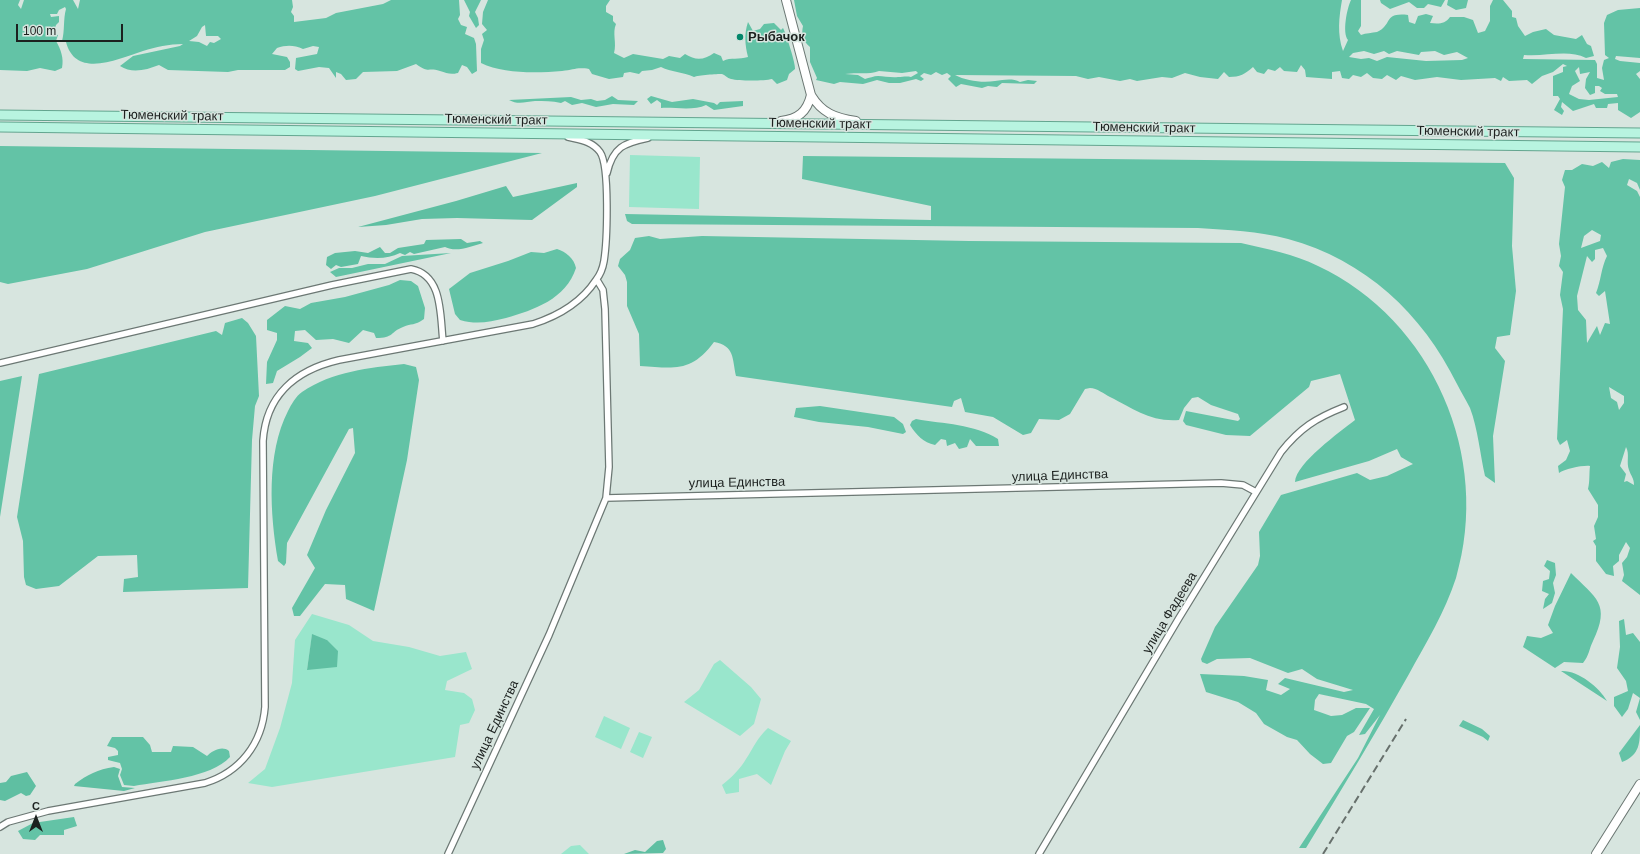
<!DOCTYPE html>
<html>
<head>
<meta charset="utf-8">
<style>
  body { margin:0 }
  #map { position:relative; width:1640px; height:854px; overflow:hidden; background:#d7e5df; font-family:Arial,sans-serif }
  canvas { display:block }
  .north { position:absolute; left:16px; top:798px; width:40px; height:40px; -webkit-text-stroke:3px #d7e5df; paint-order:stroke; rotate:0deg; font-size:11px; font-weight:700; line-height:16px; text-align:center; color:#1c211f }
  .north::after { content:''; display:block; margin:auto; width:14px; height:18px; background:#1c211f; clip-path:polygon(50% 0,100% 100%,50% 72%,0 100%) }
  .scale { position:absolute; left:16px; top:24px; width:107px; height:18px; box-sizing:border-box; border:2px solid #1c211f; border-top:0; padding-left:5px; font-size:12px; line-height:14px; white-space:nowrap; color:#1c211f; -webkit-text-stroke:3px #d7e5df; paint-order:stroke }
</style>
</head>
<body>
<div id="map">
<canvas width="1640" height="854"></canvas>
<div class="north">С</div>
<div class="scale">100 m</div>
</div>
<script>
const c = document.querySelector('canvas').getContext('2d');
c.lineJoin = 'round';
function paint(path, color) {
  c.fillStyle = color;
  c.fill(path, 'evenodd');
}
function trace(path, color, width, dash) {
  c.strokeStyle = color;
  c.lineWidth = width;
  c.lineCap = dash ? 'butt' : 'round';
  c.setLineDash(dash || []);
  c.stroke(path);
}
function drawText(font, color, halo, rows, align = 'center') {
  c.font = font + ' Arial,sans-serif';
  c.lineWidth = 3;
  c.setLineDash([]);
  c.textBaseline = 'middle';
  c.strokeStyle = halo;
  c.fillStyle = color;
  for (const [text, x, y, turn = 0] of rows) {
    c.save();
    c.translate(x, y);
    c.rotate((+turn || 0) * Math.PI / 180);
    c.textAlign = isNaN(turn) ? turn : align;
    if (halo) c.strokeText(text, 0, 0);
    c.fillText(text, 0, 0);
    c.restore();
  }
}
paint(new Path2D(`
  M630,155L700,157L699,209L629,207Z
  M312,614L349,625L373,641L409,647L440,656L466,652L472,669L447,681L445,690L464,693L472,699L475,710L469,723L460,725L455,757L272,787L248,783L265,769L280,728L292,683L295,640ZM312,635L327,640L307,670Z
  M720,660L751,687L761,699L754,724L740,736L684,702L699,690L714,664Z
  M604,716L630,728L621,749L595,737Z
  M768,728L791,741L785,751L771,785L757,774L739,779V792L726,794L722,785C732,777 740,769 746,759C754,747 757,738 768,728Z
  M639,732L652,737L643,758L630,752Z
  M580,845L589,854H561L571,846Z`), '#99e6cc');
paint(new Path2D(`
  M0,0H20L18,5L21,9L24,0H73L78,9L80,0H292L293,7L291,12L294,16V22L326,18L336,13L383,4L391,0H459L460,15L458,19L461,25L467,27L465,34L474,38L476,44L477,71L472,74L467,67L462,65L458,73C450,75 447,73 440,71C427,67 430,74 416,64L397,71L363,72L356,79L346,80L341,74L336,72V78L329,68L319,67L298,71L295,69L296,58L317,54L319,47L313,46L303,49C294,45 286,45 277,48L272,54L287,57L290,62V67L285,70H238L228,72L168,70L159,65C146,70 132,74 120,66L133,56L180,46L183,44C169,44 156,47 143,51C120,58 76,80 66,42L62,41C65,30 63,20 66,9L65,7L59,10L57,14H50L51,17L59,16V22L56,25L53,34L58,35L56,41C61,50 64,58 62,68L55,71L40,68L27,71L0,70ZM205,25L206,36H218L221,39L214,43L210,42L207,46L199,42L189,41L197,36L202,27Z
  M464,0H481L475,12L478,18L479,25L476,28L469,16L470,12Z
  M488,0H610L606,6V12L613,16V21L616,24C612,33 617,43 614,53L624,58L633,54L663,59L669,56L680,58L685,54C696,61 704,60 714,53L721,56L723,61C731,57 739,60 748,57C745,45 744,34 748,22L753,31L760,29L764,24L774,23L781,30L783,28C786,33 796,65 795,69L789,74L787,80L777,84L772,79C764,81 739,81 731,79C727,78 725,75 722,74C717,74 698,75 694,77C683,72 671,72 661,67L652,70L642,71L639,74L630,72L624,73L623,77L609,79L592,74L589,69C576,67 574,70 562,71C537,73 503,74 481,63V49L484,40L482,34L487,30L482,24L483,12Z
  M794,0H1342C1339,17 1337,34 1343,51L1348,40C1342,33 1347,8 1351,0H1361V26L1358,31L1361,35C1366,33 1372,33 1377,32C1393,25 1383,12 1408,15L1409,22L1415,24L1418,16L1426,14L1433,16L1430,23C1439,24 1445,24 1450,17H1464L1473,20L1478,33L1485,31L1490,21V6L1493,0H1503L1512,11V17L1516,18L1518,26L1525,36L1533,32L1546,29L1554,35L1576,39L1582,35L1587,44L1591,46L1594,56L1586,58C1568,49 1545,57 1524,55L1523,59L1595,60L1597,64V78L1604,80L1602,68L1604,60L1609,58L1605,55L1604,23L1607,15L1618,10L1640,8V58L1616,56L1615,59L1620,61L1640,63V71L1636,74L1640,79V112L1631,118L1618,110V103L1608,104L1607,108H1596L1594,104L1573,111L1562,102L1561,107L1564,111L1562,115L1554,110L1560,99L1558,96H1553V76L1563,72V67L1567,66L1563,64L1553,72L1542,76L1532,84L1527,80L1509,81L1503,77L1501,81L1495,78L1461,80L1437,77L1415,80L1401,76L1396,80L1387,75L1382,79L1373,78L1367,73L1361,77L1353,75L1349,79L1342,78L1340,71L1332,72V79L1306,77L1305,70L1301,65L1297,72L1284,71L1280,67L1275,71L1268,69L1264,74L1257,72L1253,67C1245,74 1240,77 1229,77L1224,72L1218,79L1200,77L1185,73L1172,78L1162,77L1137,81L1130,79L1120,81L1099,77L1088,79L1076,76L955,75C966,81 983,83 995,81C1004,80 1012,78 1020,82L1028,80L1037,81L1034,84L1002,83L997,87L988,86L982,88L961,84L956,87L948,79L951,76L947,73L942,75L936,72L931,75L924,73L920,76L924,79L921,81L916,79L900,83H889L877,80L863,84L840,82L834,84L816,80L817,78L810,62V47C803,41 801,35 803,26L797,16ZM1364,51L1374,54L1384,51L1389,54L1397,51L1419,55L1421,52L1435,51L1444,55L1457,52L1468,58L1462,60L1426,61L1387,57L1377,61L1369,58L1361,59L1349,57L1353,53ZM1579,67L1580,74L1590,72L1586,79L1585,88L1590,95L1595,93V86H1599L1602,88L1600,91L1605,94H1617L1618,97L1589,100L1579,99L1569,94L1572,86L1580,81L1575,71ZM879,71L902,73L916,71L918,73L911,77C906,76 903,77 898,77C892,78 884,76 878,76C874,76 869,78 865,79L858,75L845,74C857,72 868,75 879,71Z
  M1380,0H1445L1441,7L1428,4L1424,8H1417L1409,2L1390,9L1381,3Z
  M1448,0H1468L1466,8L1456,10L1447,5Z
  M612,96L618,100L638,101L634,105L613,104L596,107L582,103L572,105L565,101L561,103C552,101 544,101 535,101C525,102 518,105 509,100L571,97L581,100L591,99L597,101L605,100Z
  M651,96L672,102L693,99L714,103L717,105L720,102L743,101V106L714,110L706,105C694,111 674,107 661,108V103L657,100L651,104L647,99Z
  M0,146L542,153L375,196L205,232L87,269L8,284L0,282Z
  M803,156L1505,163L1514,178L1512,246L1516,291L1510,335L1497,337L1495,348L1505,361L1493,436L1495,483L1485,476C1480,454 1478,429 1470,408C1466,400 1461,392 1457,384C1422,313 1365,260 1288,239C1258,231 1228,230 1198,228L632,224L627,221L625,214L931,220V206L802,179Z
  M1623,159L1640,160V190L1637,183L1629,179L1627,185L1637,191L1640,197V595L1622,581L1624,575L1622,563L1627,557L1630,548L1626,542L1619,555V561L1613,566L1614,576L1606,574L1596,561V546L1593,541L1596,539L1594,526L1598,517V505L1588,489C1590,481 1589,474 1590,466C1583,465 1565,469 1559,473L1558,466L1566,460L1570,451L1567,440L1560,445L1557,439L1563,309L1560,295L1563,272L1559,266L1561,256L1559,244L1565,187L1562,180L1565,170H1572L1582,164L1593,166L1602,162L1609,168L1611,162ZM1592,230L1601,235L1600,241L1581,248L1584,236ZM1603,248L1607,256C1601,268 1601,281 1596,293L1599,296L1605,291L1610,324L1605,323L1600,335L1597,326L1587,343L1586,320L1578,310L1577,296L1587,256L1592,262L1595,259V250ZM1609,387L1624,396V403L1619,410L1617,402L1611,398ZM1626,447C1630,454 1626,462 1629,470C1631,476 1634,478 1634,485L1627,481L1624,482L1626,474L1620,466Z
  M649,236L660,239L702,236L969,241L1241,243C1267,249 1294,254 1318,266C1433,320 1492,457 1456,578C1445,612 1426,643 1409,674C1376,733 1341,790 1306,848H1299L1358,758L1380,715L1365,734L1359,735L1374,709L1366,704L1319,694L1315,700L1314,710L1331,716L1342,715L1356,708H1370L1354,732L1347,736L1331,763L1323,764L1310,754L1297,740L1287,737L1264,724L1256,713L1238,702L1206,692L1200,674L1244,676L1268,680L1266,690L1281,695L1290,689L1278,684L1285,678L1344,692L1353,690L1317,679L1302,669L1288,673L1250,658L1217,659L1207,664L1202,662L1201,659L1215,627L1258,565L1260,556L1259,532L1281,495L1357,473L1370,480L1387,476L1413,464L1401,457L1397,449L1369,461L1295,482C1296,463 1340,432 1355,420L1340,374L1311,381L1309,387L1250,436L1226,435L1186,425L1183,421L1186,411L1238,421L1240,419L1238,414L1211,405L1198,397L1192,398L1184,408L1179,420C1150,422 1134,409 1110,397C1104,394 1097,388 1090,388L1085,389L1070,414L1059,420L1039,419L1031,433L1023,435L993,417L965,412L961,398L954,401L952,407L736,376C732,358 735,346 714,342C691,373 674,368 640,366L639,334L627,306V282L625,275L618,266L620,259L630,250L635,238Z
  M557,249C566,252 574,258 576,268C566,299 534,310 506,318C489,322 477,325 460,320L455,314L449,289L470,273L508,261L531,252L544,253Z
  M451,253L336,277L330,272L339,268H352L368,264H385L402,256Z
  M400,280L411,281L418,286L425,308L424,319C414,326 412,323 403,327C390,332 394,338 376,338L374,333L363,330L349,343L333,339L316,340L305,330L295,331L294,341L308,343L312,348L300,357L277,371L273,383L266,384L267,362L277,340V333L267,330V320L285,306L300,309L311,303L345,297L389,285Z
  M242,318L248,323L256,336L259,396L255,406L252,440L248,588L123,592L124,579L138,577L137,555L98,556L59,586L36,589L26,585L24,577L23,541L17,517L39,374L216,331L222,335L225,323Z
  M404,364L416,367L419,380L407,460L374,611L346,599L345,585L325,584L300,616H294L292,608L315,568L307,555L326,510L355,453L353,428L349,429L287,543L286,563L284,566L278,561C270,514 266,454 288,411C291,405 296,396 302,392C333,371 369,368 404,364Z
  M22,376L0,517V381Z
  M820,406L894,417L903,424L906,432L903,434L868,427L819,422L794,417L796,408Z
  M916,419C944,424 974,424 998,439L999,446H976L970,439L967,447L959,449L955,443L947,446L946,440L941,439L935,445C923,442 917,436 910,425L912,421Z
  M1547,560L1555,563L1556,575L1553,583L1555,593L1552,603L1543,609L1545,599L1549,594L1542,591L1543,581L1549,579L1550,571L1544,566Z
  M1571,573C1596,598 1611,604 1593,641C1589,649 1589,656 1583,663L1564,662L1555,668L1523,647L1527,636L1541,638L1553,633L1548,625L1555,606Z
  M1624,619L1626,635L1633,633L1640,642V720L1636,712L1640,698L1633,693L1628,709L1622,717L1614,706V697L1628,691L1626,681L1617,668L1620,647L1619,621Z
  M1561,671C1578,670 1599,687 1607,701Z
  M1463,720L1482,729L1490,736L1488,741L1483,737L1459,726Z
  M1640,725C1640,743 1640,755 1622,762L1619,753Z
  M112,737H143L150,745L152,752H171L173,746L193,747L207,756C212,751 222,745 229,751L230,757C211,778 161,781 134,786L124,785L120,775L122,769L120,763L108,760V757L118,755V751L115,748L107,746Z
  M74,817L77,826L64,830V835H40L35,840L23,839L18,831L33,823Z`), '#63c3a6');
paint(new Path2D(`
  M577,183V187L532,220L457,218L422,219L386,225L358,227L456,201L506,186L513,197Z
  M461,239L467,243L480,241L483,243C471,246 457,253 445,247L414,254L410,252L405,255L400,253C388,259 374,259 361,256L358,264L341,267L336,265L331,269L326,265L327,257L335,253L355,251L368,253L380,247L385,253H390L398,248L424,244L426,240Z
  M312,634L327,640L338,651L337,667L307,670Z
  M114,767L120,769L118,776L122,787L135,788L124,791L74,786L75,784C87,775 98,769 114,767Z
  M27,772L36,786L30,795L26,796L21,793L5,801L0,800V783L6,782L11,776Z
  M663,840L666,849L663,853L624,854L635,850L645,852L657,841Z`), '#5fbfa2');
const street = new Path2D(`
  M607,173C613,147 624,143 648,138
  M0,363L332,285L411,269C443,275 440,315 443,341
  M606,498L1221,483L1243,485L1256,492
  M0,827L8,822L48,811L205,783C240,772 262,744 265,707L263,441C266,395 296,370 339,360L533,324C558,316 581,303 596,280C600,275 603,267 604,261C607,242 610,166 600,152C592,141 580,140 568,137
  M448,854L549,635L606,498L609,467L605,309L603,290L597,280
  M1039,854L1179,618L1281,452C1300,428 1316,418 1344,407`);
const secondary = new Path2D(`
  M786,0L811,95C822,113 835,118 856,121
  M781,121C798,119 807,112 811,95
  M1596,854L1640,784`);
const primary = new Path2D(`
  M0,115L1640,133
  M0,127L1640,147`);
trace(street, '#6c7874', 8);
trace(secondary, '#6c7874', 10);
trace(primary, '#63a58f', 11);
trace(street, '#fff', 5.5);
trace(secondary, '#fff', 8);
trace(primary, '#b8f4e0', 9);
trace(new Path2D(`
  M1323,854L1406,719`), '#67706c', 2, [8, 4]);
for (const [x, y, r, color] of [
  [740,37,4,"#03876b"]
]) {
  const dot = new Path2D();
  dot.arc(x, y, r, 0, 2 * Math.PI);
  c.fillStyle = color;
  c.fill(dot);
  trace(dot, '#d7e5df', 1.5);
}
drawText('bold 13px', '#1c211f', '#d7e5df', [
  ["Рыбачок",748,37]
], 'left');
drawText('13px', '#1c211f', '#d7e5df', [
  ["Тюменский тракт",172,116,1],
  ["Тюменский тракт",496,120,1],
  ["Тюменский тракт",820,124,1],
  ["Тюменский тракт",1144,128,1],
  ["Тюменский тракт",1468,132,1],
  ["улица Единства",1060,476,-2],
  ["улица Единства",737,483,-1],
  ["улица Фадеева",1170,613,-59],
  ["улица Единства",495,725,-65]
]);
</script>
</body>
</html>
